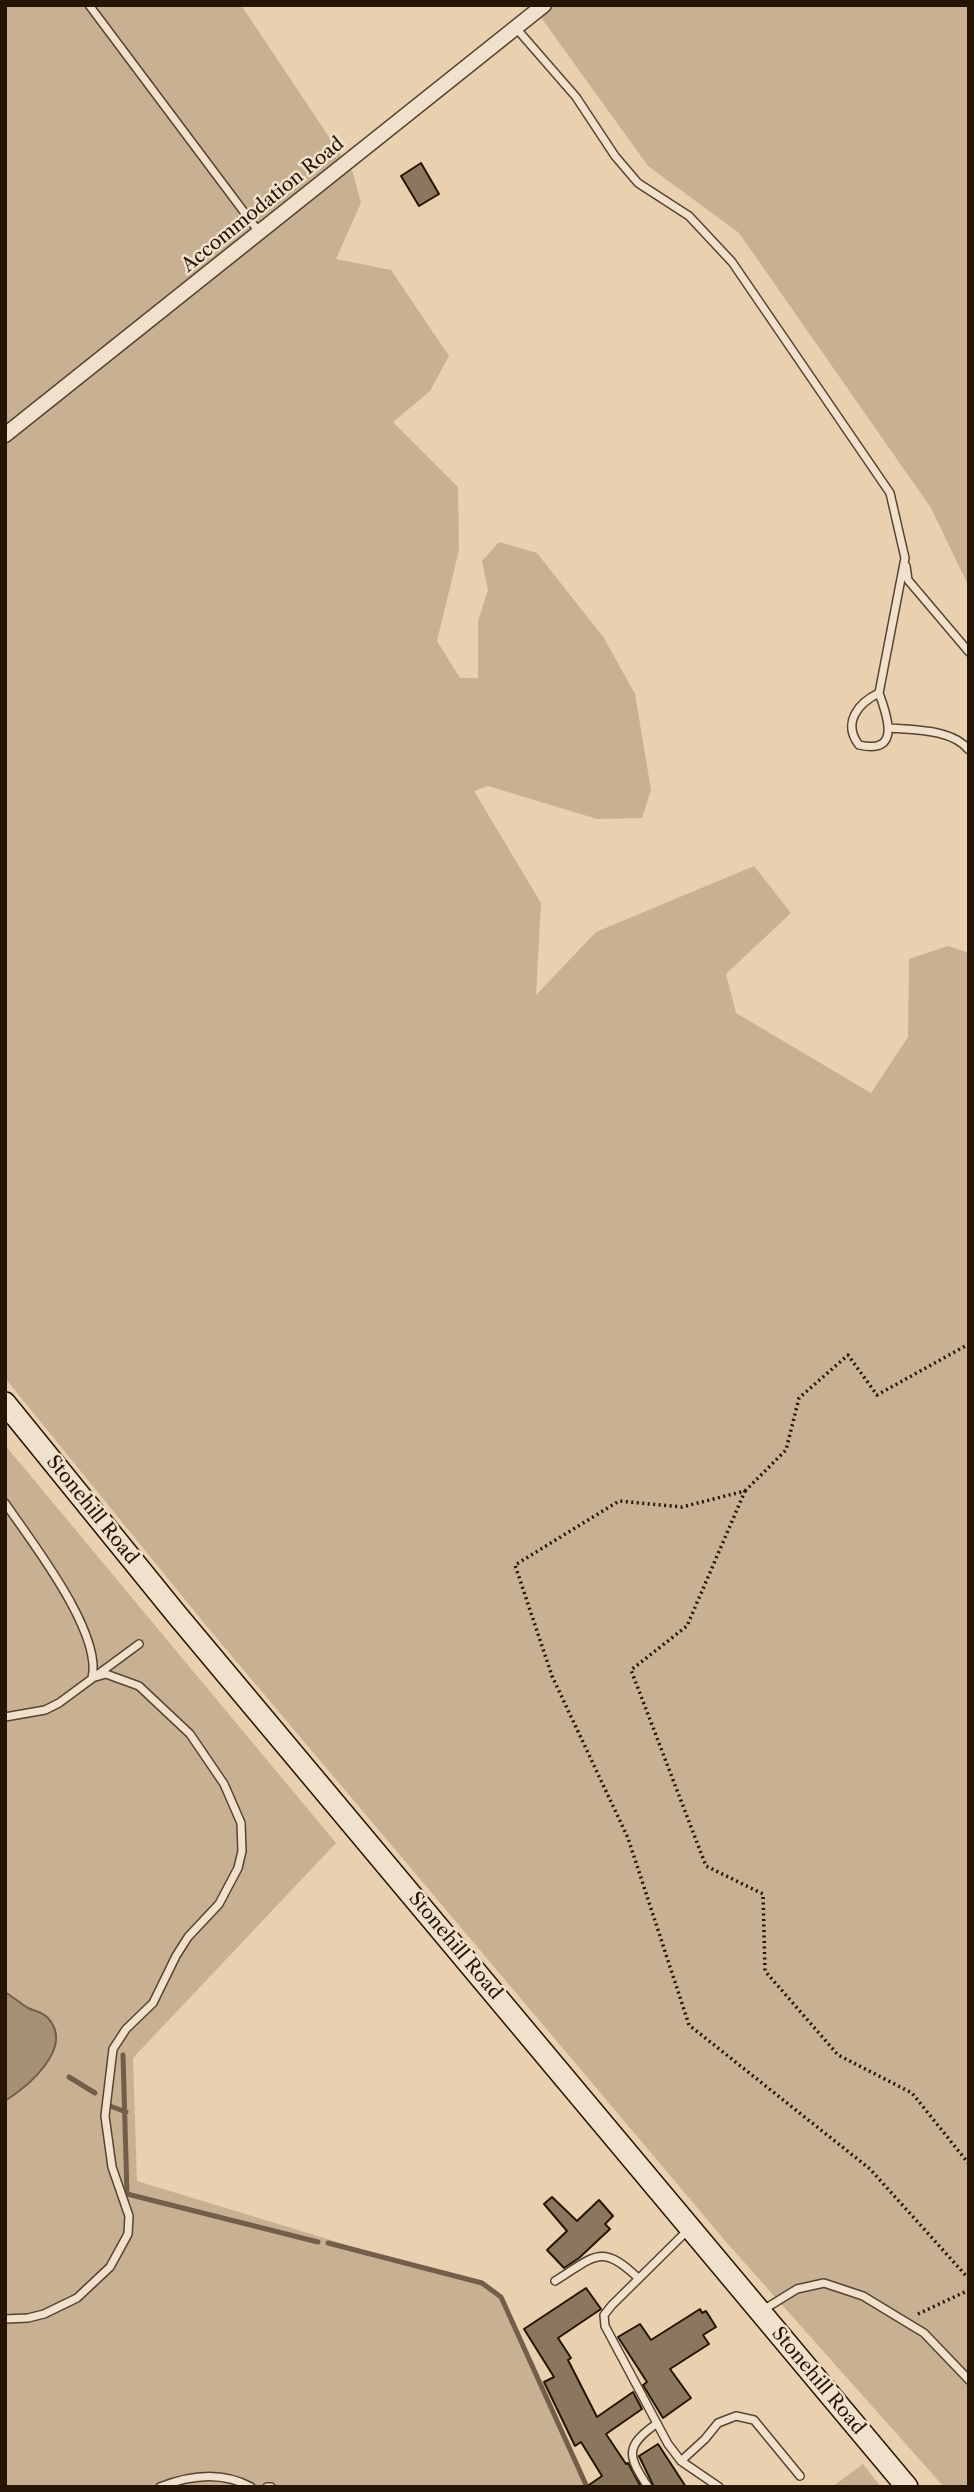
<!DOCTYPE html>
<html>
<head>
<meta charset="utf-8">
<style>
  body { margin:0 }
  #map { position:relative; width:974px; height:2492px; overflow:hidden; background:#e9d1b0; font-family:"Libre Caslon Text",serif }
  canvas { display:block }
  .frame { position:absolute; inset:0; border:7px solid #261505; pointer-events:none }
</style>
</head>
<body>
<div id="map">
<canvas width="974" height="2492"></canvas>
<div class="frame"></div>
</div>
<script>
const c = document.querySelector('canvas').getContext('2d');
c.lineJoin = 'round';
function paint(path, color) {
  c.fillStyle = color;
  c.fill(path, 'evenodd');
}
function trace(path, color, width, dash) {
  c.strokeStyle = color;
  c.lineWidth = width;
  c.lineCap = dash ? 'butt' : 'round';
  c.setLineDash(dash || []);
  c.stroke(path);
}
function drawText(font, color, halo, rows, align = 'center') {
  c.font = font + ' "Libre Caslon Text",serif';
  c.lineWidth = 5;
  c.setLineDash([]);
  c.textBaseline = 'middle';
  c.strokeStyle = halo;
  c.fillStyle = color;
  for (const [text, x, y, turn = 0] of rows) {
    c.save();
    c.translate(x, y);
    c.rotate((+turn || 0) * Math.PI / 180);
    c.textAlign = isNaN(turn) ? turn : align;
    if (halo) c.strokeText(text, 0, 0);
    c.fillText(text, 0, 0);
    c.restore();
  }
}
paint(new Path2D(`
  M5,5H241L353,173L361,203L336,259L391,270L449,356L430,391L393,422L458,487L459,550L437,641L460,678H478V621L488,590L482,561L499,542L537,553L604,638L635,694L651,790L642,818L597,819L488,786L474,791L541,903L536,995L596,932L754,866L791,913L726,974L736,1013L871,1093L908,1037L909,959L948,946L969,953V2487H944L727,2243L204,1623L5,1378Z
  M532,5H969V587L931,508L739,233L648,166Z
  M5,1445L336,1843L133,2058L137,2181L413,2265L482,2283L501,2297L586,2487H5Z
  M863,2464L881,2487H832L836,2484Z`), '#c8b193');
const water = new Path2D(`
  M5,1992C13,1997 20,2003 28,2008C34,2011 43,2012 48,2018C75,2048 27,2087 5,2101Z`);
paint(water, '#a79176');
trace(water, '#735f49', 2);
trace(new Path2D(`
  M123,2055L127,2194L318,2242
  M69,2077L95,2093
  M110,2106L126,2112
  M328,2243L482,2283L501,2297L587,2487`), '#735f49', 5);
const building = new Path2D(`
  M421,163L439,194L419,206L401,176Z
  M552,2197L577,2221L599,2200L613,2216L605,2224L610,2229L579,2258L564,2268L547,2250L567,2231L544,2204Z
  M586,2288L601,2309L558,2338L571,2358L568,2360L597,2417L633,2392L642,2409L606,2434L626,2464L628,2463L641,2487H586L602,2476L581,2442L575,2446L544,2382L554,2377L524,2329Z
  M700,2309L702,2313L706,2311L716,2327L703,2335L709,2344L670,2369L691,2398L663,2418L643,2385L647,2382L618,2337L640,2324L651,2340Z
  M658,2444L686,2487H654L639,2456Z`);
paint(building, '#8b775e');
trace(building, '#261505', 2);
const lane = new Path2D(`
  M89,5L259,232
  M516,28L576,97L615,156L638,183L689,216L732,262L890,493L905,558L879,693
  M906,566L908,580L969,652
  M879,693C887,715 902,755 859,745C842,723 858,703 879,693Z
  M890,728C915,730 952,729 969,750
  M5,1503C31,1541 103,1633 92,1678
  M5,1717L45,1710L59,1703L139,1644
  M689,2229L612,2305L604,2315L605,2326L668,2444L681,2461L719,2487
  M555,2281C594,2257 601,2242 638,2278
  M763,2310L797,2289L824,2283L863,2296L924,2333L969,2380
  M5,2319L28,2318L44,2314L77,2298L110,2267L128,2234L129,2216L112,2167L105,2116L113,2049L126,2029L153,2003L176,1956L188,1937L219,1904L238,1868L242,1851L241,1823L224,1784L190,1734L139,1686L106,1674L92,1678
  M681,2461L705,2439L718,2423L736,2416L754,2420L800,2476
  M160,2487C190,2475 222,2471 251,2487
  M267,2487H271
  M648,2487C628,2456 624,2447 656,2424`);
const street = new Path2D(`
  M5,435L544,5`);
const secondary = new Path2D(`
  M5,1403L177,1615L907,2487`);
trace(lane, '#574430', 10);
trace(street, '#574430', 17);
trace(secondary, '#261505', 24);
trace(new Path2D(`
  M745,1491L786,1450L799,1398L848,1355L877,1395L969,1344
  M969,2164L912,2093L838,2055L765,1971L763,1894L706,1866L631,1670L687,1626L745,1491L682,1507L619,1501L515,1565L552,1676L628,1838L689,2025L870,2169L969,2279
  M918,2314L969,2290`), '#261505', 3.5, [2, 3.5]);
trace(lane, '#f1e1cc', 7);
trace(street, '#f1e1cc', 14);
trace(secondary, '#f1e1cc', 21);
drawText('19px', '#261505', '#f1e1cc', [
  ["Accommodation Road",263,205,-39],
  ["Stonehill Road",92,1510,51],
  ["Stonehill Road",455,1946,50],
  ["Stonehill Road",818,2381,50]
]);
</script>
</body>
</html>
